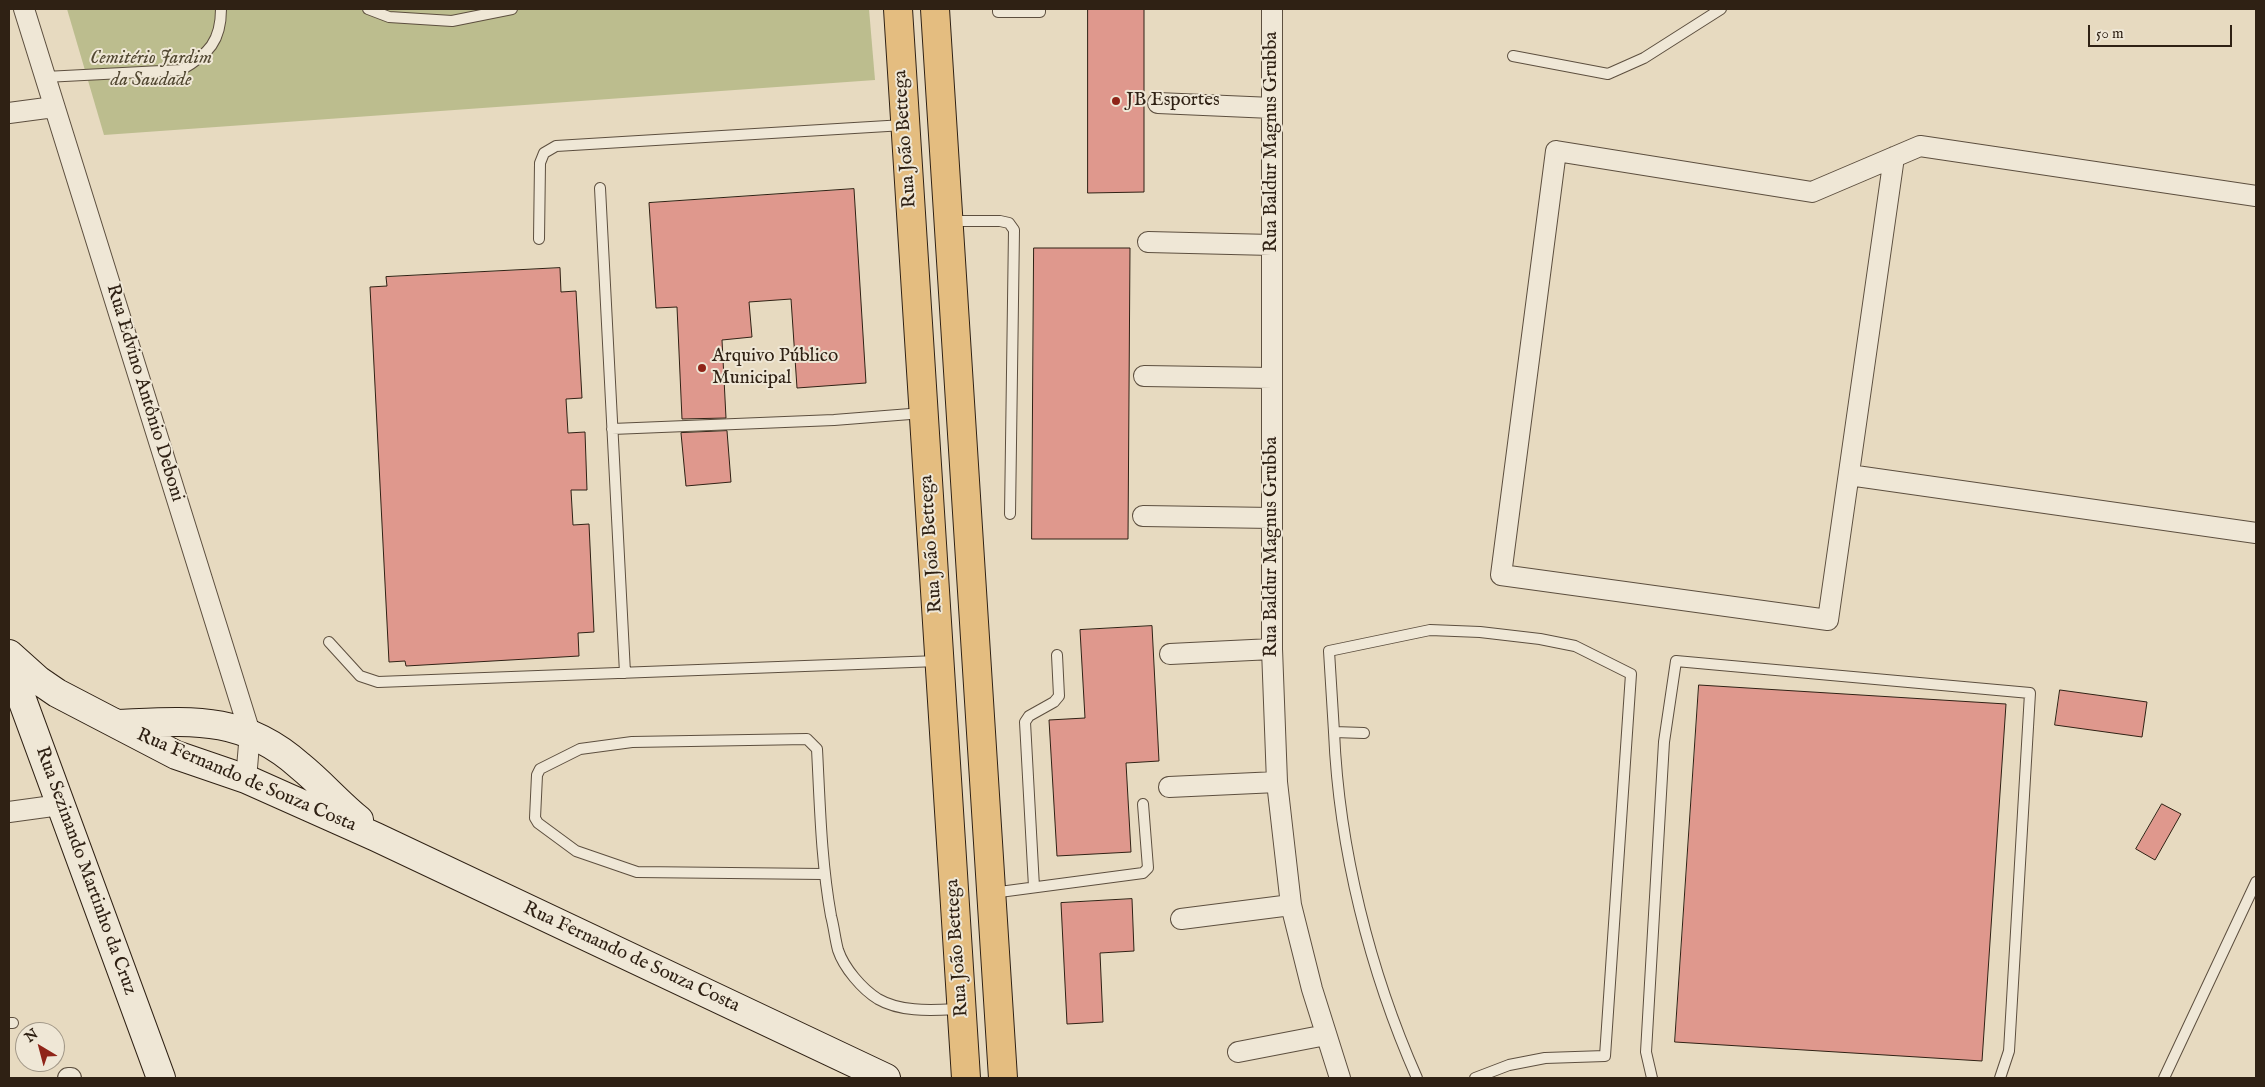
<!DOCTYPE html>
<html>
<head>
<meta charset="utf-8">
<style>
  body { margin:0 }
  #map { position:relative; width:2265px; height:1087px; overflow:hidden; background:#e7dac0; font-family:"IM FELL English",serif }
  canvas { display:block }
  .frame { position:absolute; inset:0; border:10px solid #2f2114; pointer-events:none }
  .north { position:absolute; left:15px; top:1022px; width:50px; height:50px; box-sizing:border-box; background:#efe7d6; border:1px solid #a29888; border-radius:50%; rotate:323deg; font-size:14px; font-weight:700; line-height:20px; text-align:center; color:#2f2114 }
  .north::after { content:''; display:block; margin:auto; width:18px; height:22px; background:#8f2418; clip-path:polygon(50% 0,100% 100%,50% 72%,0 100%) }
  .scale { position:absolute; left:2088px; top:25px; width:144px; height:22px; box-sizing:border-box; border:2px solid #2f2114; border-top:0; padding-left:6px; font-size:15px; line-height:18px; white-space:nowrap; color:#2f2114; -webkit-text-stroke:4px #efe7d6; paint-order:stroke }
</style>
</head>
<body>
<div id="map">
<canvas width="2265" height="1087"></canvas>
<div class="frame"></div>
<div class="north">N</div>
<div class="scale">50 m</div>
</div>
<script>
const c = document.querySelector('canvas').getContext('2d');
c.lineJoin = 'round';
function paint(path, color) {
  c.fillStyle = color;
  c.fill(path, 'evenodd');
}
function trace(path, color, width, dash) {
  c.strokeStyle = color;
  c.lineWidth = width;
  c.lineCap = dash ? 'butt' : 'round';
  c.setLineDash(dash || []);
  c.stroke(path);
}
function drawText(font, color, halo, rows, align = 'center') {
  c.font = font + ' "IM FELL English",serif';
  c.lineWidth = 4;
  c.setLineDash([]);
  c.textBaseline = 'middle';
  c.strokeStyle = halo;
  c.fillStyle = color;
  for (const [text, x, y, turn = 0] of rows) {
    c.save();
    c.translate(x, y);
    c.rotate((+turn || 0) * Math.PI / 180);
    c.textAlign = isNaN(turn) ? turn : align;
    if (halo) c.strokeText(text, 0, 0);
    c.fillText(text, 0, 0);
    c.restore();
  }
}
paint(new Path2D(`
  M67,9H869L875,80L104,135Z`), '#bcbd8e');
const building = new Path2D(`
  M1088,9H1144V192L1088,193Z
  M854,189L866,383L797,388L791,299L749,302L752,337L722,340L726,418L682,419L677,307L656,308L649,203Z
  M1034,248H1130L1128,539H1032Z
  M560,268L561,292L576,291L582,398L566,399L568,433L585,432L587,490H571L573,525L589,524L594,632L578,633L579,656L406,666L405,661L389,662L370,287L387,286L386,277Z
  M727,431L731,482L686,486L681,433Z
  M1152,626L1159,761L1126,763L1131,852L1057,856L1049,720L1085,718L1080,630Z
  M1699,685L2006,704L1982,1061L1675,1042Z
  M2060,690L2147,702L2142,737L2055,725Z
  M2162,804L2181,814L2155,860L2136,849Z
  M1132,899L1134,951L1100,953L1103,1022L1067,1024L1061,903Z`);
paint(building, '#df988d');
trace(building, '#2f2114', 1);
const lane = new Path2D(`
  M368,9L389,17L452,21L512,9
  M998,9V12H1040V9
  M1513,56L1608,74L1644,58L1721,9
  M45,77L181,70C209,54 221,41 221,9
  M600,188L625,673
  M950,221H1000L1009,223L1014,230L1010,514
  M539,239L540,163L544,153L556,146L904,125
  M612,429L834,420L923,413
  M329,642L360,676L378,682L938,661
  M1334,732L1329,651L1430,630L1480,632L1540,639L1575,646L1631,674L1605,1056L1545,1058L1509,1065L1475,1078
  M1364,733L1334,732C1339,849 1370,972 1417,1078
  M823,874L637,872L576,851L538,823L535,818L537,775L540,769L580,749L632,742L807,739L817,749C820,806 821,860 831,916C834,927 835,939 838,950C844,968 862,989 878,999C902,1013 934,1010 961,1009
  M1034,887L1025,722L1029,716L1054,702L1059,696L1057,655
  M992,893L1143,873L1148,868L1143,804
  M9,1023H13
  M1652,1078L1646,1052L1664,742L1676,661L2030,693L2009,1051L2000,1078
  M2164,1078L2256,882`);
const street = new Path2D(`
  M24,9L250,733L246,779
  M1272,9V649L1277,782L1291,905L1312,989L1340,1078
  M1158,103L1272,108
  M9,113L54,107
  M1894,157L1828,620L1501,575L1556,151L1812,192L1920,146L2256,196
  M1148,242L1272,245
  M1144,376L1272,378
  M1849,475L2256,533
  M1143,516L1272,518
  M1170,654L1272,649
  M1169,787L1277,782
  M9,812L60,805
  M1181,919L1291,905
  M1238,1052L1326,1035
  M68,1078H71`);
const secondary = new Path2D(`
  M9,654L38,680L57,693L176,755L246,779L376,837L886,1078
  M9,664L161,1078
  M117,724C189,721 242,714 300,766C321,783 338,803 359,820`);
const primary = new Path2D(`
  M898,9L966,1078
  M935,9L1003,1078`);
trace(lane, '#5d4f3f', 12);
trace(street, '#5d4f3f', 22);
trace(secondary, '#2f2114', 30);
trace(primary, '#2f2114', 30);
trace(lane, '#efe7d6', 10);
trace(street, '#efe7d6', 20);
trace(secondary, '#efe7d6', 28);
trace(primary, '#e4bd80', 28);
for (const [x, y, r, color] of [
  [1116,101,5,"#8f2418"],
  [702,368,5,"#8f2418"]
]) {
  const dot = new Path2D();
  dot.arc(x, y, r, 0, 2 * Math.PI);
  c.fillStyle = color;
  c.fill(dot);
  trace(dot, '#efe7d6', 2);
}
drawText('italic 19px', '#524832', '#efe7d6', [
  ["Cemitério Jardim",151,59],
  ["da Saudade",151,81]
]);
drawText('19px', '#2f2114', '#efe7d6', [
  ["JB Esportes",1126,101],
  ["Arquivo Público",712,357],
  ["Municipal",712,379]
], 'left');
drawText('19px', '#2f2114', '#efe7d6', [
  ["Rua João Bettega",906,139,-94],
  ["Rua Baldur Magnus Grubba",1272,142,-90],
  ["Rua Edvino Antônio Deboni",144,393,73],
  ["Rua João Bettega",932,544,-94],
  ["Rua Baldur Magnus Grubba",1272,547,-90],
  ["Rua Fernando de Souza Costa",246,781,23],
  ["Rua Sezinando Martinho da Cruz",85,871,70],
  ["Rua João Bettega",958,948,-94],
  ["Rua Fernando de Souza Costa",631,958,25]
]);
</script>
</body>
</html>
